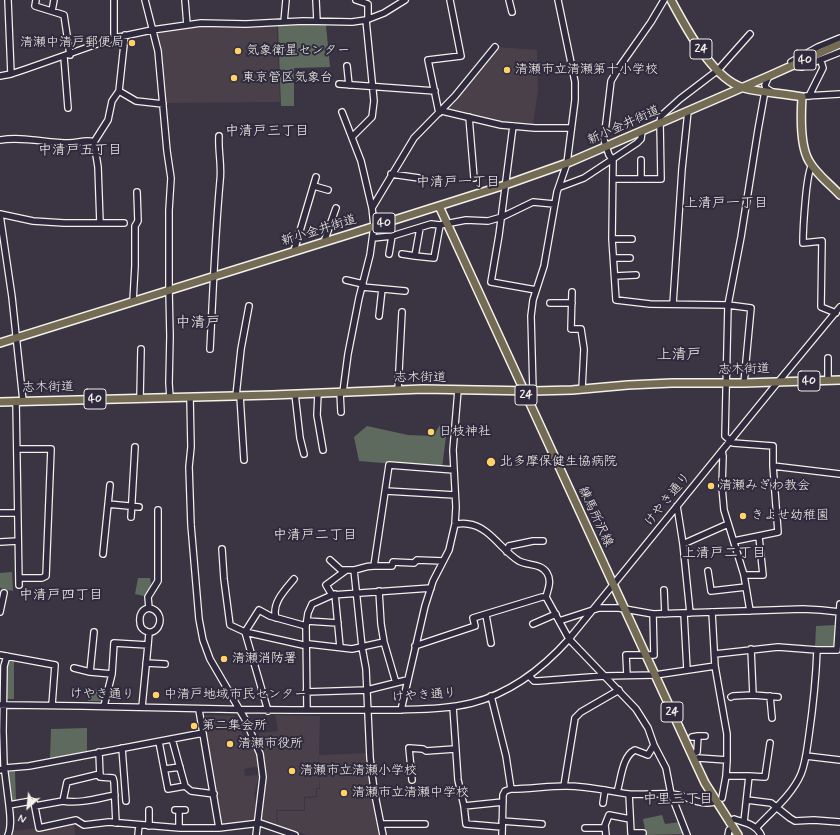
<!DOCTYPE html>
<html>
<head>
<meta charset="utf-8">
<style>
  body { margin:0 }
  #map { position:relative; width:840px; height:835px; overflow:hidden; background:#3b3443; font-family:Mynerve,sans-serif }
  canvas { display:block }
  .north { position:absolute; left:8px; top:787px; width:40px; height:40px; -webkit-text-stroke:3px #2f2a3d; paint-order:stroke; rotate:207deg; font-size:11px; font-weight:700; line-height:16px; text-align:center; color:#f4f1e8 }
  .north::after { content:''; display:block; margin:auto; width:14px; height:18px; background:#f4f1e8; clip-path:polygon(50% 0,100% 100%,50% 72%,0 100%) }
</style>
</head>
<body>
<div id="map">
<canvas width="840" height="835"></canvas>
<div class="north">N</div>
</div>
<script>
const c = document.querySelector('canvas').getContext('2d');
c.lineJoin = 'round';
function paint(path, color) {
  c.fillStyle = color;
  c.fill(path, 'evenodd');
}
function trace(path, color, width, dash) {
  c.strokeStyle = color;
  c.lineWidth = width;
  c.lineCap = dash ? 'butt' : 'round';
  c.setLineDash(dash || []);
  c.stroke(path);
}
function drawText(font, color, halo, rows, align = 'center') {
  c.font = font + ' Mynerve,"Klee One",sans-serif';
  c.lineWidth = 4;
  c.setLineDash([]);
  c.textBaseline = 'middle';
  c.strokeStyle = halo;
  c.fillStyle = color;
  for (const [text, x, y, turn = 0] of rows) {
    c.save();
    c.translate(x, y);
    c.rotate((+turn || 0) * Math.PI / 180);
    c.textAlign = isNaN(turn) ? turn : align;
    if (halo) c.strokeText(text, 0, 0);
    c.fillText(text, 0, 0);
    c.restore();
  }
}
paint(new Path2D(`
  M277,25L280,102L165,103L157,36L159,31L205,26L241,27Z
  M497,47L537,50L538,91L533,124L501,122L448,108L447,106Z
  M201,715L234,716L243,736L249,734L255,747L259,766L244,769L245,776L259,775L254,795L256,803L254,820L221,826Z
  M275,715L320,716L319,755L366,753L370,789L378,823L379,835H307L278,825L277,811H305V798L317,797V789H320L319,778V788H316V796L304,797V810H276L277,825L260,819L263,806L265,767L259,743V733L278,731Z
  M74,824L75,835H11L12,831Z`), '#4a404a');
paint(new Path2D(`
  M303,24L326,25L330,67L294,68V106H281L278,25Z
  M440,425L447,429L442,468L359,461L354,437L367,426L408,435L433,436Z
  M12,572L13,591L0,588V573Z
  M138,578H150L152,591L148,597L135,594Z
  M837,625L835,649H815L816,626Z
  M9,660H14V699H7L5,697L6,667Z
  M89,688L105,691L103,699L101,701H88Z
  M87,728V751L50,759L51,729Z
  M15,771L16,801H12L11,800L8,772Z
  M662,815L665,824L680,822L685,834L646,835L643,819Z`), '#5f6a5e');
const minor = new Path2D(`
  M8,0L11,74
  M36,0L35,6L64,15L70,55
  M145,0L158,51L167,151L171,178L169,210V290L170,336L169,383L170,398
  M185,0L187,25
  M316,0L317,21
  M356,0L368,4V19
  M509,0L512,12
  M664,0L651,22L618,69L611,81L604,140L609,155L613,160L612,239L616,300L650,304L728,305L751,308L744,383
  M52,11L54,0
  M284,22L286,0
  M114,38V0
  M64,57L68,108
  M791,62L818,47L840,38
  M347,66L349,85
  M793,66L802,67L840,52
  M0,76L11,74L26,69L114,38L152,30L201,23L246,24L303,21L352,22L366,20L384,13L405,0
  M769,76L765,85L766,88L772,92
  M339,84L435,91
  M119,91L136,101L163,104
  M806,96L840,94
  M809,96L823,68L821,61
  M442,111L501,125L535,128H571
  M342,112L361,161L372,208L374,226L370,255L359,298L348,354L343,392
  M439,113L428,60L461,56L450,0
  M469,117L474,178
  M513,126L499,235L491,282L536,290
  M352,137L372,117L374,101L366,20
  M0,140C23,136 46,143 69,143C78,143 86,139 94,142L98,167L100,223
  M94,142L108,120L112,101L119,91L125,35
  M812,165C806,173 803,230 803,243L822,241L821,307L836,313
  M391,174L419,178
  M641,178V160
  M613,179H661L660,123L661,116L680,99L718,70L750,34
  M314,186L328,190
  M560,187L584,178L637,143L641,139L642,131
  M372,208L414,138L455,96L495,47
  M0,214L33,221L64,223H124
  M0,215L12,297L23,401
  M420,228L415,256L434,258L440,225
  M373,238L392,236L431,224L440,225L466,220L488,221L502,217L533,202L554,204
  M612,239H632
  M324,242L336,208
  M294,251L316,177
  M389,254L392,236
  M402,254L415,256
  M614,258H630
  M615,276L636,275
  M346,280L363,284
  M362,287L405,291
  M572,292L571,329H581L584,349L582,389
  M133,301L135,266V226L138,221L137,192
  M550,303H572
  M673,304L682,169L688,111
  M379,316L382,289
  M210,349C213,293 215,237 220,181C222,166 218,151 219,136
  M828,380V358
  M398,390L402,312
  M533,391L531,316L533,300L544,266L557,192L567,163L575,100V82L558,0
  M340,392L341,412
  M318,393L317,415L323,450
  M295,394L300,438L304,454
  M236,396L241,349L249,306
  M240,396L244,460
  M190,397L191,447L189,467L191,525L199,619L203,640L210,659L245,719L260,754L263,777L256,835
  M140,398L141,349
  M16,401L19,585
  M17,449H51L46,576L42,578H19
  M722,451L723,456L722,487L724,510L744,575L750,611
  M773,466L840,474
  M386,491L455,495
  M108,504L139,507
  M677,506L683,544L690,613
  M0,513H17
  M131,517L135,447
  M455,524C459,524 464,523 468,524C489,526 502,551 519,561C528,566 541,563 547,573C552,581 548,589 546,597L569,639L636,709L648,728L654,745L666,768L671,794L687,835
  M734,541L778,532L773,466V446L733,443L725,436L728,305L741,237L758,130L765,91
  M0,542L18,541
  M683,544L728,524
  M222,549L224,579L230,625L245,632L303,645L309,644L352,649L384,642
  M507,552L509,546L533,541H543
  M103,554L110,485
  M330,560L341,570H354
  M374,566H392L393,562L414,563L417,560L443,561
  M708,571L711,591L746,587
  M744,575H763L759,537
  M664,590L665,614
  M379,591L381,624L384,642L396,683
  M335,594L340,647
  M332,595L326,585L345,571
  M149,608L148,597L158,581V510
  M149,608C169,612 158,640 144,630C141,628 140,625 140,622C139,615 142,609 149,608Z
  M0,612L4,593
  M712,612L715,666L727,734V760L726,776H749L744,822
  M684,614L687,670
  M486,615L491,643
  M276,618C271,603 286,589 294,579
  M307,621L338,623
  M559,621L599,608H619L653,614L803,609L821,610L840,612
  M533,624L556,614
  M148,645L149,633
  M415,646L475,626L473,618L542,597H546
  M751,649L753,695
  M715,654L778,647L817,650H837L840,604
  M0,655L55,665L52,705
  M7,656L4,666L3,731L4,765L9,805L31,801L34,802L39,828L76,820L84,825L109,822L180,828H219L260,823L295,835
  M146,663L165,664
  M74,668L90,672L112,674
  M90,672L94,632
  M627,675L626,655H654L653,614
  M529,676L534,681H538L604,676L655,675L715,666
  M306,692L367,690L407,680
  M491,696L506,756L511,789
  M770,696L772,718
  M731,697L733,696L753,695L778,697
  M0,705C109,705 218,711 327,710C350,710 374,710 397,710C422,709 447,709 472,703C511,693 543,668 569,639L778,382L840,307
  M104,706L112,674L114,643L148,645L142,707
  M453,707L458,780L464,806L466,824L502,827
  M199,710L219,828
  M307,710L306,626L308,613L312,604L332,595L431,588
  M401,710L425,606L433,581L449,550L455,524L456,507L453,450L458,390
  M268,711L245,632L259,610L270,616L306,626
  M698,736H705
  M159,742L168,789L185,786L172,739
  M122,748L126,801
  M99,752L100,777L113,778L114,782L116,823
  M692,754L697,752L698,736L692,737
  M806,756L840,760
  M694,760L698,758L727,760
  M165,769L180,767
  M0,770L5,768L29,766L203,733
  M749,776L765,777L770,743
  M412,780L409,748L423,749L426,751L455,749
  M185,786L191,791L214,794
  M564,786L575,718L581,712L619,690
  M617,792C621,780 622,756 635,750L648,755L654,745
  M629,794L631,833H643
  M722,798L726,776
  M747,800L771,803L790,818L795,821L814,820L840,822
  M63,801C80,804 99,798 115,795
  M603,803L605,790
  M35,806L63,801L67,782L100,774
  M464,806L503,802
  M149,810V826
  M175,810H185
  M502,821L542,824
  M729,822L734,819C745,823 756,824 761,835
  M381,824H425
  M757,827C772,811 792,795 801,774C806,762 807,748 809,735C813,707 816,678 817,650
  M179,828V810
  M585,828H605
  M8,835C12,826 10,815 9,805
  M138,835L139,825
  M383,835L374,790L370,758L366,669L362,647L354,570C362,569 363,566 374,566L389,465L454,470
  M502,835L503,795L505,791L511,789C529,789 548,786 566,786C587,786 608,791 629,794C643,795 658,793 672,794C686,795 703,808 716,801
  M606,835L605,825L609,815L630,819
  M728,835L729,830L733,828`);
const major = new Path2D(`
  M671,0C685,26 713,80 744,88C763,93 783,93 802,97C801,113 800,146 809,161C816,174 830,184 840,195
  M439,206L697,766L705,783L738,835
  M0,343L350,234L505,185L570,162L769,76L840,44
  M0,402L272,395L423,389L533,391L572,390L628,385L672,383H744L840,380`);
trace(minor, '#f4f1e8', 8);
trace(major, '#f4f1e8', 10);
trace(minor, '#2f2a3d', 5.5);
trace(major, '#746b55', 7);
for (const [x, y, r, color] of [
  [132,43,4,"#ffd166"],
  [238,51,4,"#ffd166"],
  [507,70,4,"#ffd166"],
  [234,78,4,"#ffd166"],
  [431,432,4,"#ffd166"],
  [491,462,5,"#ffd166"],
  [711,486,4,"#ffd166"],
  [743,516,4,"#ffd166"],
  [224,659,4,"#ffd166"],
  [156,695,4,"#ffd166"],
  [194,726,4,"#ffd166"],
  [230,744,4,"#ffd166"],
  [292,771,4,"#ffd166"],
  [344,793,4,"#ffd166"]
]) {
  const dot = new Path2D();
  dot.arc(x, y, r, 0, 2 * Math.PI);
  c.fillStyle = color;
  c.fill(dot);
  trace(dot, '#2f2a3d', 1.5);
}
for (const [x, y, w] of [
  [701,49,22],
  [805,60,22],
  [384,223,22],
  [809,381,22],
  [526,395,22],
  [95,399,22],
  [672,712,22]
]) {
  const box = new Path2D();
  box.roundRect(x - w / 2, y - 10, w, 20, 3);
  c.fillStyle = '#2f2a3d';
  c.fill(box);
  trace(box, '#f4f1e8', 1);
}
drawText('bold 12px', '#f4f1e8', null, [
  ["24",701,49],
  ["40",805,60],
  ["40",384,223],
  ["40",809,381],
  ["24",526,395],
  ["40",95,399],
  ["24",672,712]
]);
drawText('13px', '#f4f1e8', '#2f2a3d', [
  ["清瀬中清戸郵便局",124,43,"right"],
  ["気象衛星センター",246,51],
  ["清瀬市立清瀬第十小学校",515,70],
  ["東京管区気象台",242,78],
  ["日枝神社",439,432],
  ["北多摩保健生協病院",500,462],
  ["清瀬みぎわ教会",719,486],
  ["きよせ幼稚園",751,516],
  ["清瀬消防署",232,659],
  ["中清戸地域市民センター",164,695],
  ["第二集会所",202,726],
  ["清瀬市役所",238,744],
  ["清瀬市立清瀬小学校",300,771],
  ["清瀬市立清瀬中学校",352,793]
], 'left');
drawText('13px', '#f4f1e8', '#2f2a3d', [
  ["新小金井街道",624,126,-24],
  ["新小金井街道",319,231,-17],
  ["志木街道",744,370,-1],
  ["志木街道",420,378],
  ["志木街道",48,388,-1],
  ["けやき通り",668,500,-51],
  ["練馬所沢線",595,517,65],
  ["けやき通り",102,695,1],
  ["けやき通り",424,696,-4]
]);
drawText('14px', '#f4f1e8', '#2f2a3d', [
  ["中清戸三丁目",267,132],
  ["中清戸五丁目",80,151],
  ["中清戸一丁目",458,183],
  ["上清戸一丁目",726,204],
  ["中清戸二丁目",315,536],
  ["上清戸二丁目",724,554],
  ["中清戸四丁目",61,596],
  ["中里三丁目",678,800]
]);
drawText('15px', '#f4f1e8', '#2f2a3d', [
  ["中清戸",198,324],
  ["上清戸",679,356]
]);
</script>
</body>
</html>
